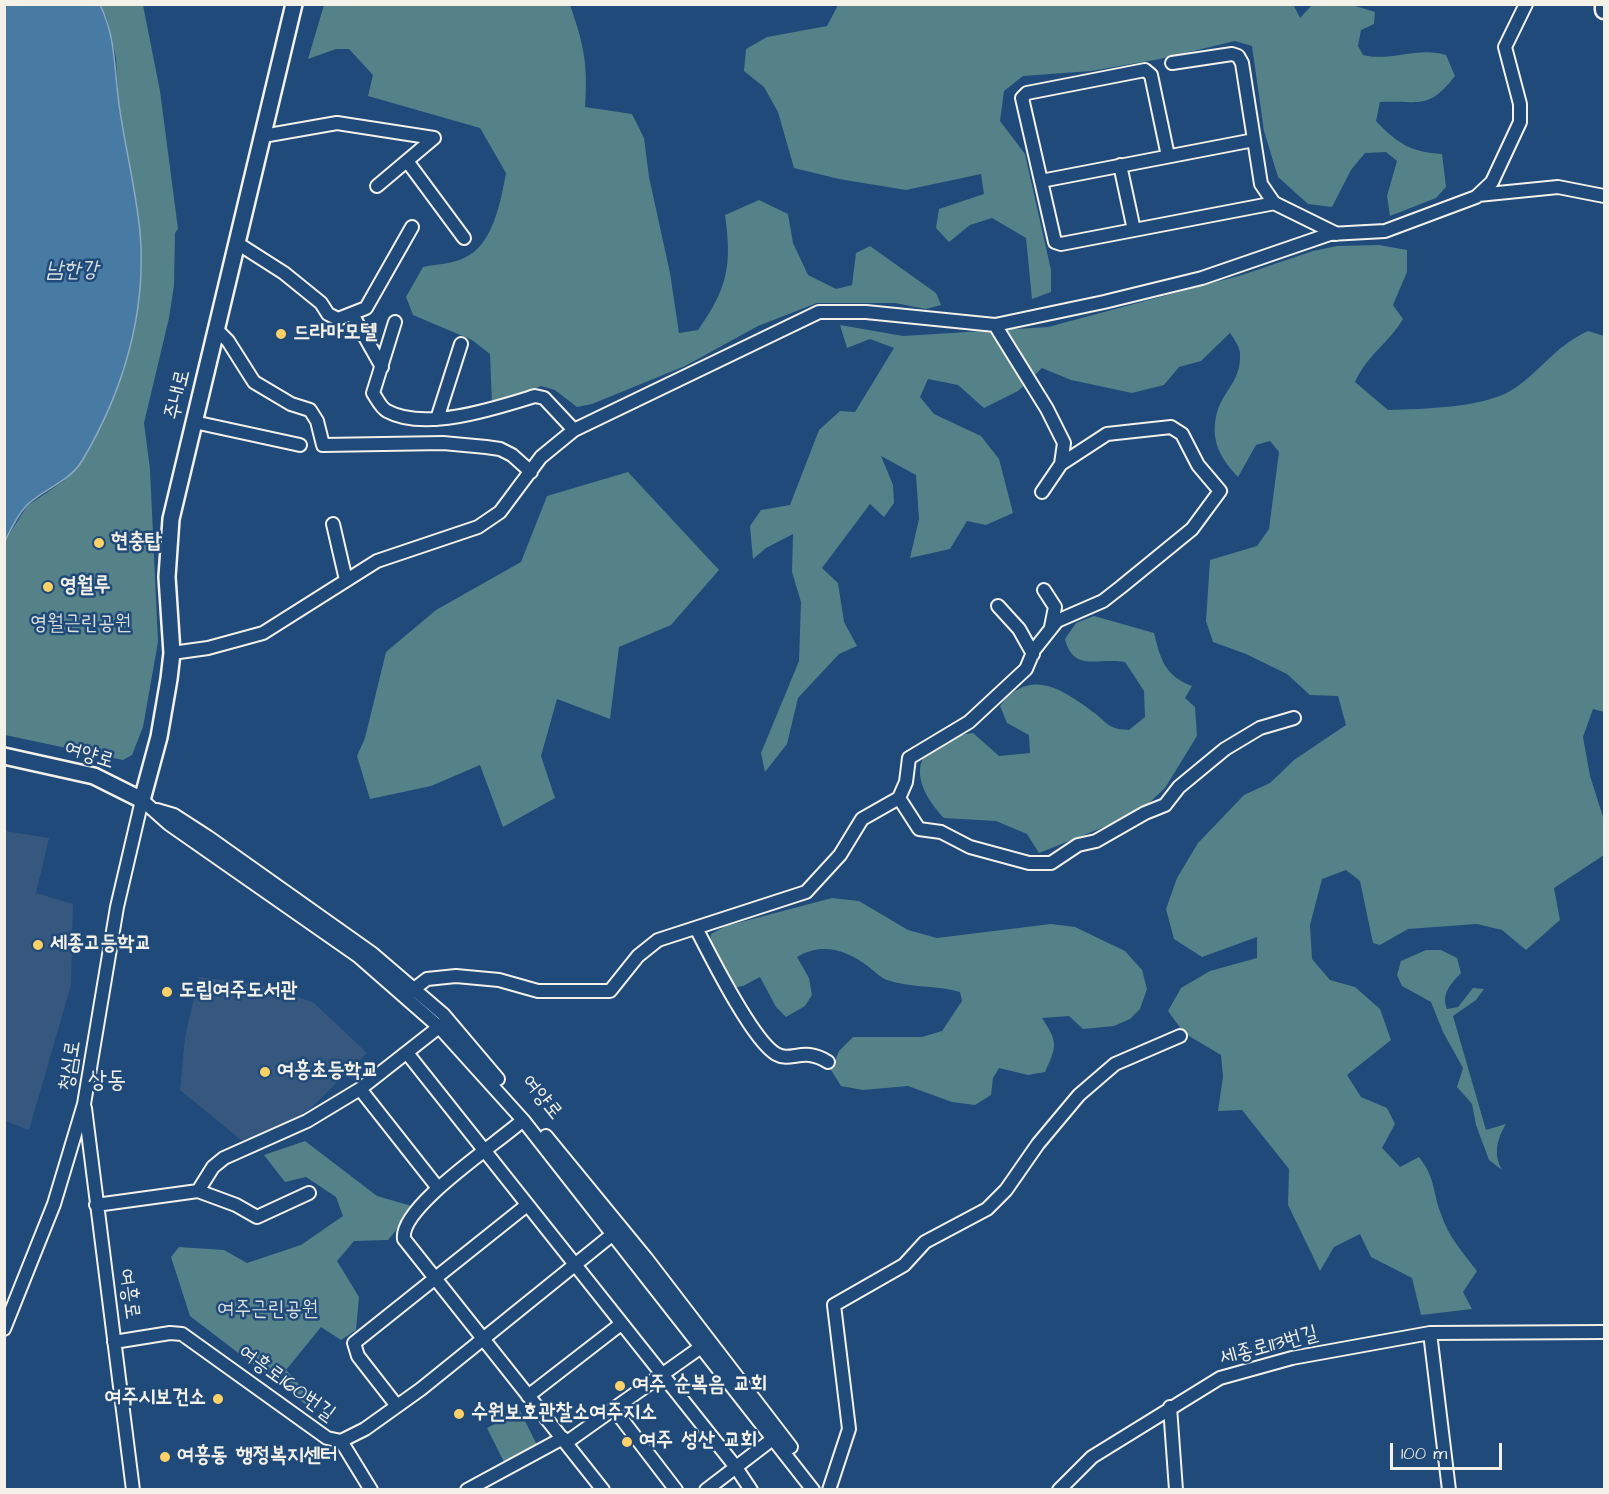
<!DOCTYPE html>
<html>
<head>
<meta charset="utf-8">
<style>
  body { margin:0 }
  #map { position:relative; width:1609px; height:1494px; overflow:hidden; background:#1f4a7a; font-family:"Architects Daughter",sans-serif }
  canvas { display:block }
  .frame { position:absolute; inset:0; border:6px solid #f4f1e8; pointer-events:none }
  .scale { position:absolute; left:1390px; top:1443px; width:112px; height:27px; box-sizing:border-box; border:3px solid #f4f1e8; border-top:0; padding-left:8px; font-size:18px; line-height:21px; white-space:nowrap; color:#f4f1e8; -webkit-text-stroke:4px #1f4a7a; paint-order:stroke }
</style>
</head>
<body>
<div id="map">
<canvas width="1609" height="1494"></canvas>
<div class="frame"></div>
<div class="scale">100 m</div>
</div>
<script>
const c = document.querySelector('canvas').getContext('2d');
c.lineJoin = 'round';
function paint(path, color) {
  c.fillStyle = color;
  c.fill(path, 'evenodd');
}
function trace(path, color, width, dash) {
  c.strokeStyle = color;
  c.lineWidth = width;
  c.lineCap = dash ? 'butt' : 'round';
  c.setLineDash(dash || []);
  c.stroke(path);
}
function drawText(font, color, halo, rows, align = 'center') {
  c.font = font + ' "Architects Daughter","Poor Story",sans-serif';
  c.lineWidth = 5;
  c.setLineDash([]);
  c.textBaseline = 'middle';
  c.strokeStyle = halo;
  c.fillStyle = color;
  for (const [text, x, y, turn = 0] of rows) {
    c.save();
    c.translate(x, y);
    c.rotate((+turn || 0) * Math.PI / 180);
    c.textAlign = isNaN(turn) ? turn : align;
    if (halo) c.strokeText(text, 0, 0);
    c.fillText(text, 0, 0);
    c.restore();
  }
}
paint(new Path2D(`
  M5,831L49,838L36,893L73,904L71,985L29,1130L5,1121Z
  M199,977L272,987L314,1003L367,1053L310,1109L273,1132L241,1140L180,1090L185,1037Z`), '#36587e');
paint(new Path2D(`
  M1293,4L1300,18L1312,5H1352L1375,12L1374,24L1361,30L1358,46L1363,55C1390,62 1419,46 1446,55L1455,76C1428,111 1419,100 1380,102L1376,121C1398,144 1411,152 1442,154L1446,187L1436,198L1390,216L1387,196L1397,161L1386,152L1365,153L1351,170L1332,207L1308,204L1278,177L1264,131L1252,46L1235,41L1160,59L1091,71L1023,76L1004,91L1000,121L1025,154L1051,270V292L1032,299L1026,238L992,218L970,225L949,242L936,228L939,209L984,194L981,174L906,190L839,179L794,168L778,112L764,87L744,71L746,49L767,37L827,26L838,5Z
  M100,5H143L160,91L178,229L175,233L174,286L169,318L144,423L150,469L158,642L143,727L132,755L123,760L5,735V541L27,506L65,480L127,358L136,320L141,259L140,232L119,109L116,58L107,18Z
  M324,5H570C584,45 588,64 585,107L632,114L644,138L649,177L670,273L679,333L698,330C728,288 732,265 725,215L759,200L788,214L793,243L808,275L836,289L852,285L856,253L870,246L936,293L941,305L926,309L895,303H817L758,326L685,366L592,404L577,407L555,390L541,386L492,405L490,354L472,340L413,315L406,297L423,267C436,264 452,264 464,258C493,246 501,200 506,173L480,128L368,96L373,75L349,49H336L308,59Z
  M1379,245L1407,250V272L1393,305L1403,319C1388,344 1368,354 1355,382L1388,410C1422,409 1487,408 1515,388C1543,369 1554,347 1588,331L1604,336V712L1593,709L1583,737L1590,776L1604,820V855L1554,888L1560,920L1526,950L1502,930L1477,924L1408,929L1380,945L1373,943L1360,881L1346,870L1322,879L1310,925L1312,959L1330,980L1355,987L1380,1009L1391,1040L1347,1075L1361,1097L1387,1108L1395,1124L1382,1148L1400,1167L1419,1157C1436,1179 1432,1190 1441,1214C1448,1236 1463,1253 1477,1271L1463,1292L1472,1309L1421,1315L1412,1278L1371,1257L1360,1234L1334,1247L1320,1271L1288,1205L1289,1169L1242,1110L1218,1111L1223,1077L1221,1055L1184,1033L1168,1011L1181,988L1210,971L1257,958V937L1202,957L1174,939L1166,909L1177,878L1198,843L1244,795L1270,783L1294,760L1346,725L1338,696L1310,695L1287,674L1246,654L1213,642L1206,621L1210,560L1257,546L1269,529L1279,452L1270,441L1256,445L1238,477C1219,457 1209,438 1218,409C1226,388 1241,380 1240,354C1240,347 1234,339 1230,333L1201,361L1179,367L1164,385L1132,393L1071,380L1042,368L1018,391L984,408L958,385L928,379L920,397L934,414L981,436L999,459L1013,513L986,525L967,521L950,549L910,558L919,519L916,475L881,456L893,485L894,503L884,517L870,504L822,568L838,583L844,622L857,646L839,654L798,698L787,744L765,772L761,753L799,661L801,602L792,572L793,534L766,548L753,559L750,526L761,510L790,505L819,430L840,411L855,412L894,348L870,339L847,348L840,325L903,336L1048,327L1242,275L1313,251L1337,246Z
  M628,472L719,570L671,625L619,647L610,719L557,699L541,756L555,798L503,827L480,765L431,786L370,799L357,756L365,738L386,652L436,610L521,562L547,496Z
  M1094,616L1154,633C1161,660 1164,675 1192,686L1185,698L1195,707L1197,736L1165,788L1149,803L1124,819L1039,853L1027,834L996,821L944,818C905,777 913,739 973,733L999,756L1030,753L1029,735L1007,723L1000,706C1030,665 1065,691 1096,714C1102,719 1108,726 1115,728C1119,730 1125,729 1129,730L1145,717L1144,691L1125,662C1099,657 1073,673 1065,639L1076,623Z
  M832,898L859,901L908,930L937,938L1051,924L1075,927L1125,951L1142,970L1147,989L1140,1009L1130,1019L1114,1026L1083,1029L1069,1016L1042,1018C1058,1042 1057,1046 1045,1072L1028,1075L999,1068L993,1078L991,1095L975,1105L952,1102L908,1086L863,1090L841,1086L831,1070L839,1051L853,1037H922L942,1031L962,1001L960,992C936,985 910,988 887,980C881,978 874,971 869,967C846,950 823,942 797,957L809,978L812,995L805,1006L786,1017L776,1007L760,977L743,986L732,988L710,947L711,934L726,926Z
  M1426,950H1441L1457,958L1461,973C1451,984 1441,993 1447,1009L1458,1007L1473,988L1484,989L1476,1000L1453,1016L1486,1130L1506,1124C1497,1139 1493,1154 1502,1170L1489,1160L1476,1125L1472,1104L1457,1087L1463,1068L1443,1032L1431,1002L1402,986L1397,975L1401,961Z
  M305,1141L377,1196L415,1207L388,1240L354,1241L337,1261L359,1297L356,1330L341,1340L321,1327L286,1370L316,1403L314,1411L190,1316L171,1257L179,1247L224,1250L247,1263L301,1245L343,1216L336,1197L306,1177L285,1182L264,1155Z
  M520,1411L537,1445L504,1462L487,1428Z`), '#558189');
const water = new Path2D(`
  M5,4L100,5C117,38 114,75 120,111C126,151 136,191 140,232C147,313 123,392 82,461C68,483 44,488 26,506C17,516 11,529 5,541Z`);
paint(water, '#477ba4');
trace(water, '#8caabf', 1.5);
const minor = new Path2D(`
  M1172,63L1232,54L1238,56L1242,63L1261,184L1274,203L1337,234
  M263,136L337,123L434,138
  M1168,156L1151,75L1145,70L1027,93L1022,98L1055,242L1061,244L1275,203
  M407,161L464,238
  M1120,165L1134,230
  M1041,181L1254,140
  M377,186L434,138
  M1478,195L1558,187L1604,196
  M237,243L284,273L321,303L328,314L338,319L366,308L412,227
  M352,314L382,367
  M395,322L373,393C377,399 381,408 387,411C425,432 496,408 535,396L544,398L574,430
  M995,325L1047,409L1064,443L1061,464
  M216,329L228,341L254,382L291,404L310,410L317,421L323,445L443,443L486,447L500,449L512,455L531,472
  M437,419L461,344
  M194,422L300,445
  M333,524L346,580
  M1044,590L1055,607L1051,627
  M998,606L1019,629L1033,654
  M172,653L208,648L263,633L377,561L478,527L500,512L541,457L574,430L819,312H866L995,325L1104,302L1202,278L1330,234L1385,231L1476,197L1492,182L1520,122V104L1505,47L1526,4
  M899,798L919,829L941,832L970,847L1029,863H1051L1078,845L1096,841L1145,813L1165,805L1179,787L1225,749L1260,728L1294,718
  M157,810L174,815L208,837L373,954L443,1014L498,1079
  M696,928C710,955 752,1040 776,1054C792,1063 803,1046 828,1062
  M406,995L427,979L456,976L499,980L538,991H610L638,956L658,940L806,892L840,855L862,819L899,798L906,782L909,758L969,722L1026,669L1034,650L1057,621L1103,601L1121,587L1192,529L1220,491L1198,465L1182,434L1171,427L1107,434L1061,464L1042,492
  M407,1053L735,1466L751,1490
  M360,1089L438,1188
  M85,1108L133,1490
  M523,1120C498,1143 399,1207 404,1239L603,1490
  M546,1136L646,1258L791,1447
  M198,1191L236,1205L257,1217L309,1193
  M96,1205L198,1191L213,1167L224,1158L307,1121L360,1089L439,1027
  M4,1329L54,1204L84,1104L117,907L142,800L169,824L358,956L439,1027L523,1120L813,1490
  M1430,1333L1449,1490
  M114,1342L170,1333L182,1334L327,1438L341,1441L365,1429L421,1389L618,1230
  M528,1396L621,1324
  M397,1406L358,1356L354,1343L527,1205
  M1170,1407L1176,1490
  M614,1409L676,1490
  M341,1441L371,1490
  M567,1442L701,1347
  M467,1490L563,1438
  M706,1490L774,1438
  M829,1490L849,1429L834,1305L904,1265L925,1242L987,1209L1006,1190L1038,1144L1079,1095L1115,1064L1180,1036
  M1059,1490L1092,1457L1220,1378L1292,1358L1430,1333L1604,1332`);
const major = new Path2D(`
  M4,756L94,776L142,800L159,737L169,679L172,653L167,577L171,519L294,4`);
const highway = new Path2D(`
  M1604,4V10`);
trace(minor, '#f4f1e8', 16);
trace(major, '#f4f1e8', 20);
trace(highway, '#f4f1e8', 21);
trace(minor, '#1f4a7a', 12);
trace(major, '#1f4a7a', 15);
trace(highway, '#1f4a7a', 16);
for (const [x, y, r, color] of [
  [281,334,6,"#ffd166"],
  [99,543,6,"#ffd166"],
  [48,587,6,"#ffd166"],
  [38,945,6,"#ffd166"],
  [167,992,6,"#ffd166"],
  [265,1072,6,"#ffd166"],
  [620,1386,6,"#ffd166"],
  [218,1399,6,"#ffd166"],
  [459,1414,6,"#ffd166"],
  [627,1442,6,"#ffd166"],
  [165,1457,6,"#ffd166"]
]) {
  const dot = new Path2D();
  dot.arc(x, y, r, 0, 2 * Math.PI);
  c.fillStyle = color;
  c.fill(dot);
  trace(dot, '#1f4a7a', 2);
}
drawText('bold 21px', '#f4f1e8', '#1f4a7a', [
  ["드라마모텔",293,334],
  ["현충탑",111,543],
  ["영월루",60,587],
  ["세종고등학교",50,945],
  ["도립여주도서관",179,992],
  ["여흥초등학교",277,1072],
  ["여주 순복음 교회",632,1386],
  ["여주시보건소",206,1399,"right"],
  ["수원보호관찰소여주지소",471,1414],
  ["여주 성산 교회",639,1442],
  ["여흥동 행정복지센터",177,1457]
], 'left');
drawText('21px', '#f4f1e8', '#1f4a7a', [
  ["주내로",179,395,-77],
  ["여양로",89,756,17],
  ["청심로",71,1066,-81],
  ["여양로",541,1098,51],
  ["여흥로",128,1294,82],
  ["세종로113번길",1269,1347,-15],
  ["여흥로160번길",286,1384,36]
]);
drawText('21px', '#dce0da', '#1f4a7a', [
  ["영월근린공원",81,625],
  ["여주근린공원",268,1311]
]);
drawText('italic 22px', '#dadfde', '#1f4a7a', [
  ["남한강",72,271]
]);
drawText('24px', '#f4f1e8', '#1f4a7a', [
  ["상동",107,1082]
]);
</script>
</body>
</html>
